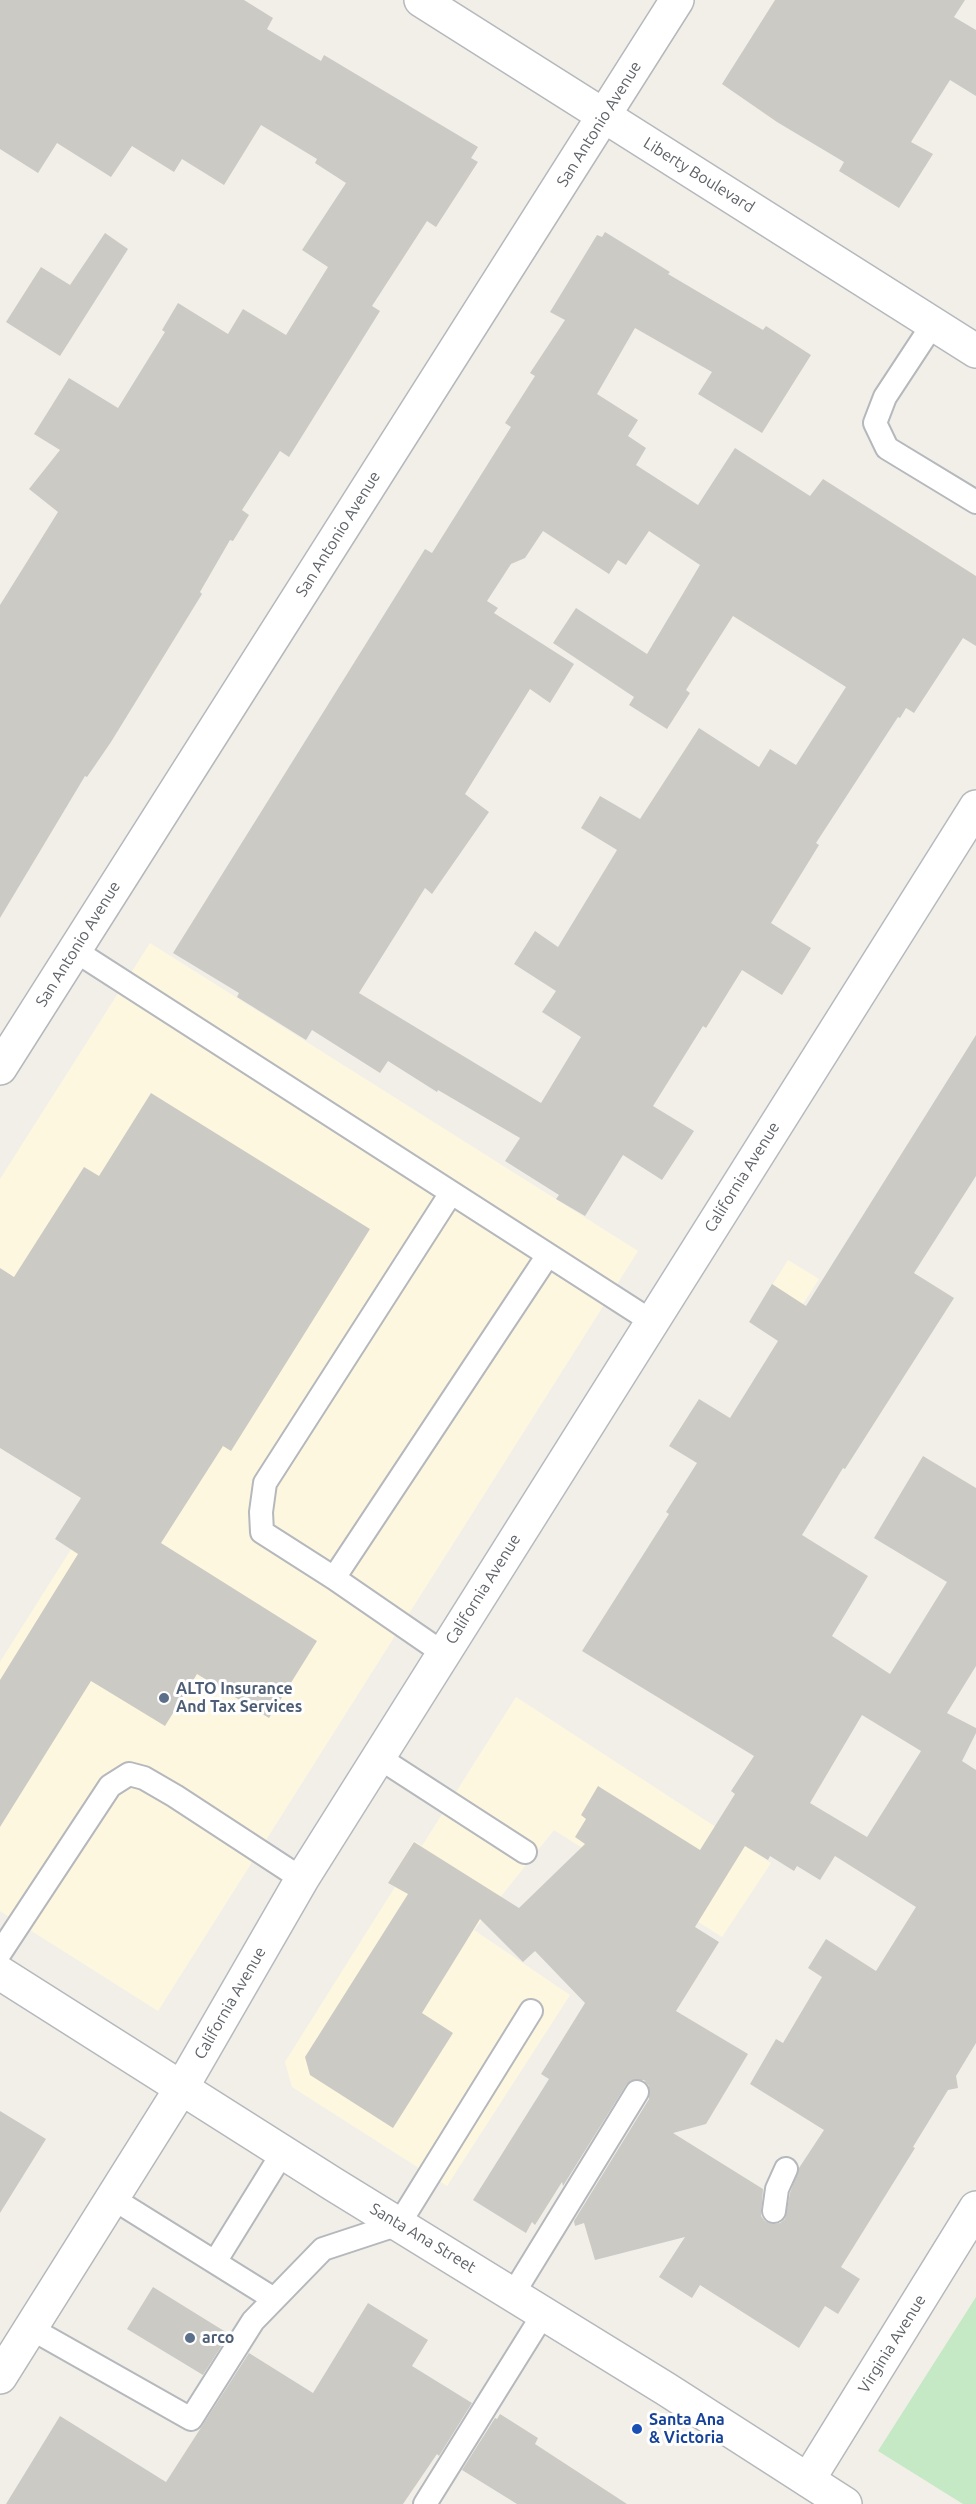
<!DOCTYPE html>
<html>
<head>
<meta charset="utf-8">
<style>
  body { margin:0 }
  canvas { display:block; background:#f1efe8 }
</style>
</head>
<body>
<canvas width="976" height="2504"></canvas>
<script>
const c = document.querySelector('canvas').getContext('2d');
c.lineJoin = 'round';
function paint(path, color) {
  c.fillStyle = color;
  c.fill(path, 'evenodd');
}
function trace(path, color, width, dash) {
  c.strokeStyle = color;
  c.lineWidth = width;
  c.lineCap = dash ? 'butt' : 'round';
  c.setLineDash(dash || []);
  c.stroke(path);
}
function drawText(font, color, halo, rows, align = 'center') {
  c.font = font + ' Ubuntu,sans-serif';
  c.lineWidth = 6;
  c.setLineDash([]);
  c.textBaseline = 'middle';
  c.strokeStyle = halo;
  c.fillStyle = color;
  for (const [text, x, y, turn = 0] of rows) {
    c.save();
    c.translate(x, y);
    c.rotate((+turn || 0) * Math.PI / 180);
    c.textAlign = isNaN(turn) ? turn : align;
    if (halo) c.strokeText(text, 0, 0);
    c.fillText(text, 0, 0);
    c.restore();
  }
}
paint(new Path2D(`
  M150,943L638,1251L158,2011L0,1911V1662L123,1467L0,1390V1179Z
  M788,1260L819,1279L779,1341L749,1322Z
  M516,1697L771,1863L722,1937L554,1830L474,1930L570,1995L447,2186L292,2087L285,2062L395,1887L388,1883L414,1841L422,1846Z`), '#fef7e0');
paint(new Path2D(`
  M976,2297V2504H963L878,2451Z`), '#c5e8c5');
paint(new Path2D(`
  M0,0H244L273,18L267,29L321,61L324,55L478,147L471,158L478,162L436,227L427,221L372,306L380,311L289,457L280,451L242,510L249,515L233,541L230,540L200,592L202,594L111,742L87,777L85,776L0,918V605L58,512L29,489L60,450L34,434L69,378L118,408L165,332L162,330L178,303L228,334L243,309L286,335L328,267L302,250L346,183L315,163L317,159L261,125L224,185L182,159L174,172L132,146L111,177L57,143L38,173L0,149Z
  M775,0H965L954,17L976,30V96L950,80L911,142L933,154L899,208L839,171L844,162L777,122L722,84Z
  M605,232L670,272L668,274L763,330L766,326L811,355L762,433L698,394L712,372L635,328L597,394L638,420L628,436L646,448L636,465L698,505L735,448L810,496L823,479L976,576V646L963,638L914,713L906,708L900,718L898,717L816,843L819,845L771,923L811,948L782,995L742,970L706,1028L703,1026L653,1106L694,1131L662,1180L623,1155L585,1216L556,1199L559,1195L505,1161L520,1138L438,1090L437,1092L388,1061L380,1073L312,1030L306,1040L237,997L239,993L173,953L425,549L432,553L511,427L505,423L535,376L530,373L565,320L550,312L597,235L602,237ZM543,531L609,574L618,560L626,565L649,531L700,565L647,654L576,608L553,643L634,697L629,705L667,729L690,693L686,690L733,616L846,687L796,765L770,749L759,767L699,728L640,819L600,796L581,828L617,850L558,947L535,931L514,964L556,991L542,1012L581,1037L541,1103L359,993L425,888L432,894L489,812L465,794L530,689L550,703L574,664L494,613L498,608L487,601L511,564L525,558Z
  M105,233L128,249L60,356L6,322L41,267L70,285Z
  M976,1035V1176L914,1273L954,1298L845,1469L843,1468L802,1535L868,1576L832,1636L890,1674L947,1582L874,1538L923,1456L976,1488V1666L947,1713L976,1728V1733L962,1761L976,1770V2043L956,2076L958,2088L948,2090L913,2147L915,2148L841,2267L860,2279L838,2314L825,2306L799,2348L700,2285L692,2298L659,2277L685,2237L595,2260L584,2223L575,2226L574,2221L649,2099V2086L644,2080H631L626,2085L563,2186L562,2182L535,2225L532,2222L526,2233L473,2200L549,2079L541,2074L585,2003L535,1951L523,1962L480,1919L422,2013L453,2033L393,2128L310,2075L305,2057L408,1894L388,1883L414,1842L519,1908L585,1844L575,1837L586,1819L581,1815L598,1786L700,1850L735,1794L731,1791L754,1756L582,1651L669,1514L666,1512L697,1463L669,1446L699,1399L730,1418L778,1341L749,1322L772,1284L806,1306ZM862,1715L921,1751L867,1837L810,1803ZM745,1846L768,1860L770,1856L794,1871L797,1866L820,1880L835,1856L916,1907L876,1971L826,1939L808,1968L822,1977L783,2043L776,2039L750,2084L824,2130L799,2168L790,2193L785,2219L780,2223L773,2224L765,2221L761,2216L763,2189L673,2133L706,2124L748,2054L676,2011L719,1942L695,1927Z
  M151,1093L370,1229L231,1451L223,1446L161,1543L317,1641L269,1718L197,1674L165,1726L91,1681L0,1827V1680L78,1554L55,1539L81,1498L0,1448V1268L14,1277L84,1167L99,1176Z
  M0,2111L46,2139L0,2213Z
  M153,2287L229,2334L203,2375L127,2329Z
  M368,2303L428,2340L412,2366L472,2403L439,2456L437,2454L403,2504H6L60,2416L166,2482L249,2353L313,2393Z
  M500,2414L538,2438L535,2444L627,2504H517L462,2470L495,2418L497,2419Z`), '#cccac5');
const service = new Path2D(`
  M933,324L885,397L875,423L887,448L976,502
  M74,950L651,1321
  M451,1193L265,1483L261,1512L262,1532L334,1578L548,1255
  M334,1578L443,1653
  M378,1757L525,1852
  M0,1953L110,1786L129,1774L144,1778L175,1796L302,1879
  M112,2198L274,2299
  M774,2211L777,2189L786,2169
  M215,2262L283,2152
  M513,2294L637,2092
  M30,2328L191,2419L253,2321L323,2249L399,2224L531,2011
  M425,2504L544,2313`);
const minor = new Path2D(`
  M0,1068L677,0
  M808,2480L976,2208`);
const tertiary = new Path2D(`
  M421,0L976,351
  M0,1973L333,2184L666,2389L845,2504
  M0,2377L182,2087`);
const secondary = new Path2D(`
  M182,2087L302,1879L976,807`);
trace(service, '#b5b8bc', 26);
trace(minor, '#b5b8bc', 36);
trace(tertiary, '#b5b8bc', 36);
trace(secondary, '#b6babf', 36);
trace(service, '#fff', 22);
trace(minor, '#fff', 33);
trace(tertiary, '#fff', 33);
trace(secondary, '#fff', 33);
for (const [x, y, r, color] of [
  [164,1698,6,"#5c6f8a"],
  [190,2338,6,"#5c6f8a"],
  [637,2429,6,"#1a4fb4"]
]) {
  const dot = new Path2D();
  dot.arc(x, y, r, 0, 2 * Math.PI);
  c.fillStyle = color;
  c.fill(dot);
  trace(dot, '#fff', 2);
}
drawText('16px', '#5f6368', '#fff', [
  ["San Antonio Avenue",599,124,-58],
  ["Liberty Boulevard",699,175,32],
  ["San Antonio Avenue",338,534,-58],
  ["San Antonio Avenue",78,944,-58],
  ["California Avenue",742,1177,-58],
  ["California Avenue",483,1589,-58],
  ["California Avenue",230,2003,-60],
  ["Santa Ana Street",423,2238,31],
  ["Virginia Avenue",892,2344,-58]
]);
drawText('bold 16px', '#4e5e75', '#fff', [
  ["ALTO Insurance",176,1689],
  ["And Tax Services",176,1707],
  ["arco",202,2338]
], 'left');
drawText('bold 16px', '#164399', '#fff', [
  ["Santa Ana",649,2420],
  ["& Victoria",649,2438]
], 'left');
</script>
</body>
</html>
